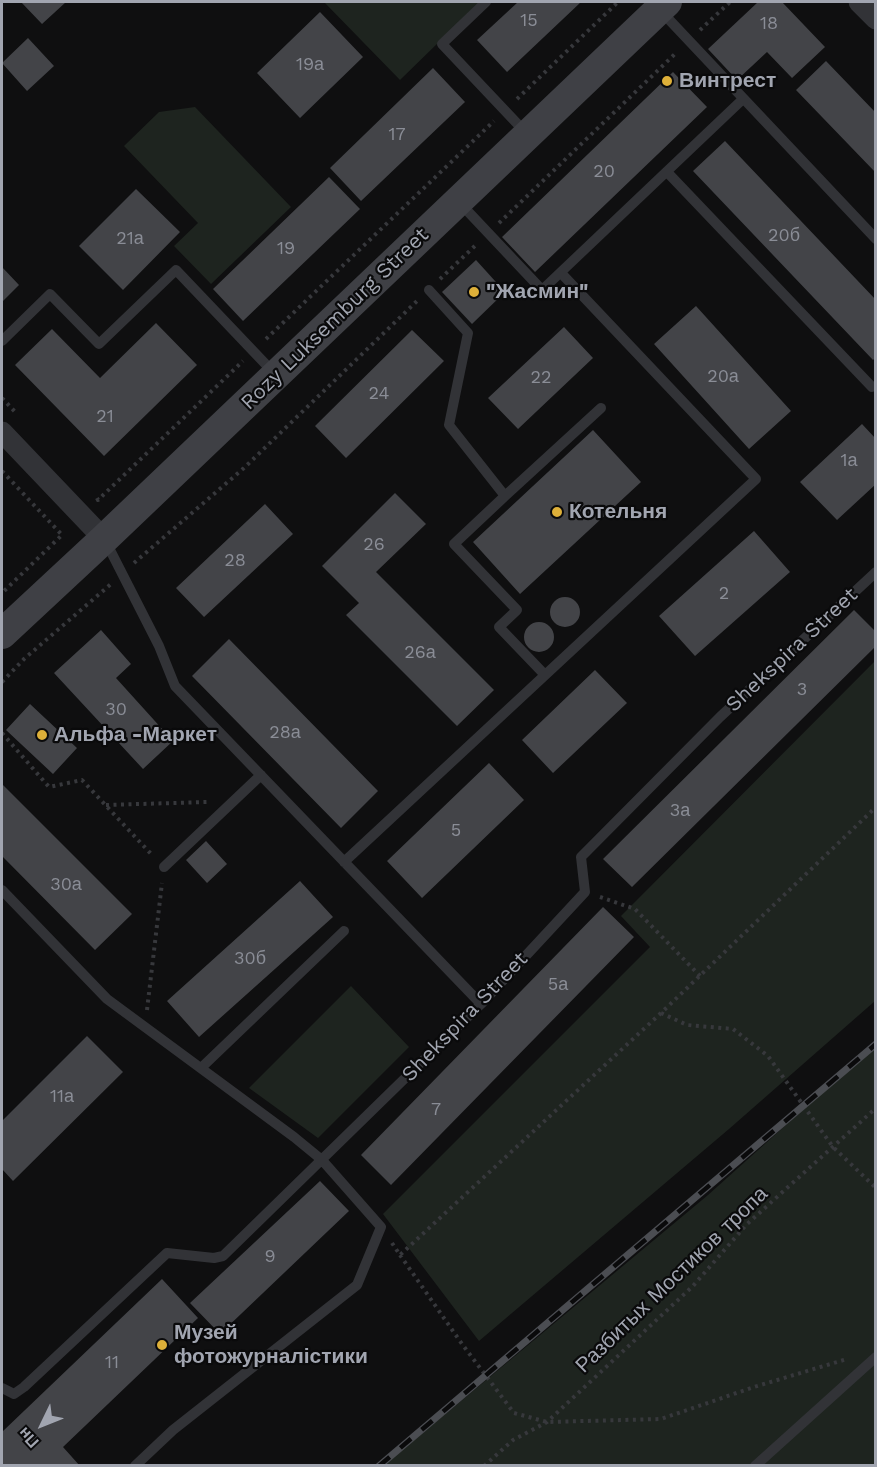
<!DOCTYPE html>
<html>
<head>
<meta charset="utf-8">
<style>
  body { margin:0 }
  #map { position:relative; width:877px; height:1467px; overflow:hidden; background:#0f0f10; font-family:"Work Sans",sans-serif }
  canvas { display:block }
  .frame { position:absolute; inset:0; border:3px solid #a1a5b0; pointer-events:none }
  .north { position:absolute; left:12px; top:1395px; width:60px; height:60px; -webkit-text-stroke:4px #0a0a0b; paint-order:stroke; rotate:227deg; font-size:16px; font-weight:700; line-height:24px; text-align:center; color:#a1a5b0 }
  .north::after { content:''; display:block; margin:auto; width:21px; height:27px; background:#a1a5b0; clip-path:polygon(50% 0,100% 100%,50% 72%,0 100%) }
</style>
</head>
<body>
<div id="map">
<canvas width="877" height="1467"></canvas>
<div class="frame"></div>
<div class="north">Пн</div>
</div>
<script>
const c = document.querySelector('canvas').getContext('2d');
c.lineJoin = 'round';
function paint(path, color) {
  c.fillStyle = color;
  c.fill(path, 'evenodd');
}
function trace(path, color, width, dash) {
  c.strokeStyle = color;
  c.lineWidth = width;
  c.lineCap = dash ? 'butt' : 'round';
  c.setLineDash(dash || []);
  c.stroke(path);
}
function drawText(font, color, halo, rows, align = 'center') {
  c.font = font + ' "Work Sans",sans-serif';
  c.lineWidth = 4.5;
  c.setLineDash([]);
  c.textBaseline = 'middle';
  c.strokeStyle = halo;
  c.fillStyle = color;
  for (const [text, x, y, turn = 0] of rows) {
    c.save();
    c.translate(x, y);
    c.rotate((+turn || 0) * Math.PI / 180);
    c.textAlign = isNaN(turn) ? turn : align;
    if (halo) c.strokeText(text, 0, 0);
    c.fillText(text, 0, 0);
    c.restore();
  }
}
paint(new Path2D(`
  M324,2H480L400,80Z
  M195,107L291,207L211,284L174,246L198,223L124,146L159,112Z
  M875,661V1001L729,1129L479,1341L383,1214L650,947L621,916Z
  M351,986L409,1047L318,1138L249,1088Z
  M875,1045V1465L383,1466L708,1195Z`), '#1e241f');
paint(new Path2D(`
  M21,2H66L42,24Z
  M518,2H581L507,72L477,40Z
  M758,2H782L825,47L792,78L767,52L737,80L708,49Z
  M320,12L363,57L300,118L257,73Z
  M28,38L54,66L27,91L2,63Z
  M826,61L876,113V173L796,90Z
  M433,68L465,102L361,201L330,168Z
  M673,72L707,107L535,272L502,237Z
  M725,141L876,300V357L873,360L693,171Z
  M329,177L360,209L243,321L213,289Z
  M136,189L180,232L123,290L79,246Z
  M476,260L505,292L472,324L442,292Z
  M2,267L19,285L2,302Z
  M696,306L791,411L749,449L654,344Z
  M156,323L197,365L104,456L15,365L52,329L100,378Z
  M564,327L593,358L518,429L488,398Z
  M412,330L444,361L346,458L315,426Z
  M862,424L876,439V484L837,520L800,482Z
  M593,430L641,482L520,594L473,542Z
  M395,493L426,524L376,572L494,690L457,726L346,615L359,603L322,566Z
  M265,504L293,534L204,617L176,588Z
  M754,531L790,572L695,656L659,616Z
  M550 612a15 15 0 1 1 30 0a15 15 0 1 1-30 0Z
  M854,610L876,632V646L632,887L603,859Z
  M524 637a15 15 0 1 1 30 0a15 15 0 1 1-30 0Z
  M101,630L131,664L116,678L173,741L143,769L54,673Z
  M229,639L378,791L341,828L192,676Z
  M595,670L627,703L553,773L522,740Z
  M30,704L77,748L53,774L6,730Z
  M489,763L524,800L422,898L387,861Z
  M2,784L132,914L95,950L2,856Z
  M206,841L227,864L207,883L186,860Z
  M300,881L333,917L199,1037L167,1001Z
  M603,907L634,937L391,1185L361,1155Z
  M87,1036L123,1072L13,1181L2,1169V1121Z
  M320,1181L349,1211L220,1334L190,1303Z
  M162,1279L198,1318L63,1447L80,1466H2V1432Z`), '#434448');
trace(new Path2D(`
  M700,30L730,2
  M517,99L618,2
  M499,223L677,52
  M440,279L478,243
  M266,339L494,121
  M2,398L17,414
  M2,471L62,535L2,593
  M97,498L98,500L243,361
  M134,563L244,468L417,301
  M2,682L24,659L111,584
  M2,733L49,787L82,780L153,856
  M106,805L207,802
  M600,897L635,909L700,976
  M147,1010L162,883
  M661,1013L687,1025L733,1029L768,1056L833,1147L876,1188
  M392,1243L400,1255L661,1013L876,807
  M400,1255L462,1344L514,1413L547,1422L661,1419L754,1387L847,1359
  M484,1466L513,1440L547,1422L693,1286L747,1224L876,1108`), '#37383c', 4, [3, 4.5]);
trace(new Path2D(`
  M486,2L442,44L527,134
  M660,10L876,239
  M667,172L872,387
  M459,202L542,290L743,99
  M429,290L468,333L449,425L505,496L601,408
  M2,341L50,294L99,344L176,270L274,373
  M505,496L454,544L517,610L499,627L545,675
  M106,542L159,646L175,686L481,1004
  M344,862L756,479L561,273
  M164,867L261,775
  M2,890L107,999L294,1137L322,1160L381,1227L357,1285L173,1430L135,1466
  M201,1068L344,931
  M2,1388L14,1394L24,1387L167,1253L214,1258L223,1256L481,1004L585,892L581,857L720,717L876,572
  M755,1466L876,1357`), '#323337', 10);
trace(new Path2D(`
  M859,2L876,19
  M2,432L104,539`), '#323337', 21);
trace(new Path2D(`
  M2,634L104,539L667,2`), '#3f4045', 30);
const rail = new Path2D(`
  M379,1466L876,1044`);
trace(rail, '#4b4d52', 7);
trace(rail, '#0a0a0b', 4.5, [14]);
for (const [x, y, r, color] of [
  [667,81,6,"#deb039"],
  [474,292,6,"#deb039"],
  [557,512,6,"#deb039"],
  [42,735,6,"#deb039"],
  [162,1345,6,"#deb039"]
]) {
  const dot = new Path2D();
  dot.arc(x, y, r, 0, 2 * Math.PI);
  c.fillStyle = color;
  c.fill(dot);
  trace(dot, '#0a0a0b', 2);
}
drawText('18px', '#8a8d96', null, [
  ["15",529,21],
  ["18",769,24],
  ["19а",310,65],
  ["17",397,135],
  ["20",604,172],
  ["20б",784,236],
  ["21а",130,239],
  ["19",286,249],
  ["20а",723,377],
  ["22",541,378],
  ["24",379,394],
  ["21",105,417],
  ["1а",849,461],
  ["26",374,545],
  ["28",235,561],
  ["2",724,594],
  ["26а",420,653],
  ["3",802,690],
  ["30",116,710],
  ["28а",285,733],
  ["3а",680,811],
  ["5",456,831],
  ["30а",66,885],
  ["30б",250,959],
  ["5а",558,985],
  ["11а",62,1097],
  ["7",436,1110],
  ["9",270,1257],
  ["11",112,1363]
]);
drawText('bold 21px', '#a1a5b0', '#0a0a0b', [
  ["Винтрест",679,81],
  ["\"Жасмин\"",486,292],
  ["Котельня",569,512],
  ["Альфа -Маркет",54,735],
  ["Музей",174,1333],
  ["фотожурналістики",174,1357]
], 'left');
drawText('21px', '#a1a5b0', '#0a0a0b', [
  ["Rozy Luksemburg Street",335,319,-44],
  ["Shekspira Street",792,650,-43],
  ["Shekspira Street",465,1017,-46],
  ["Разбитых Мостиков тропа",672,1280,-44]
]);
</script>
</body>
</html>
